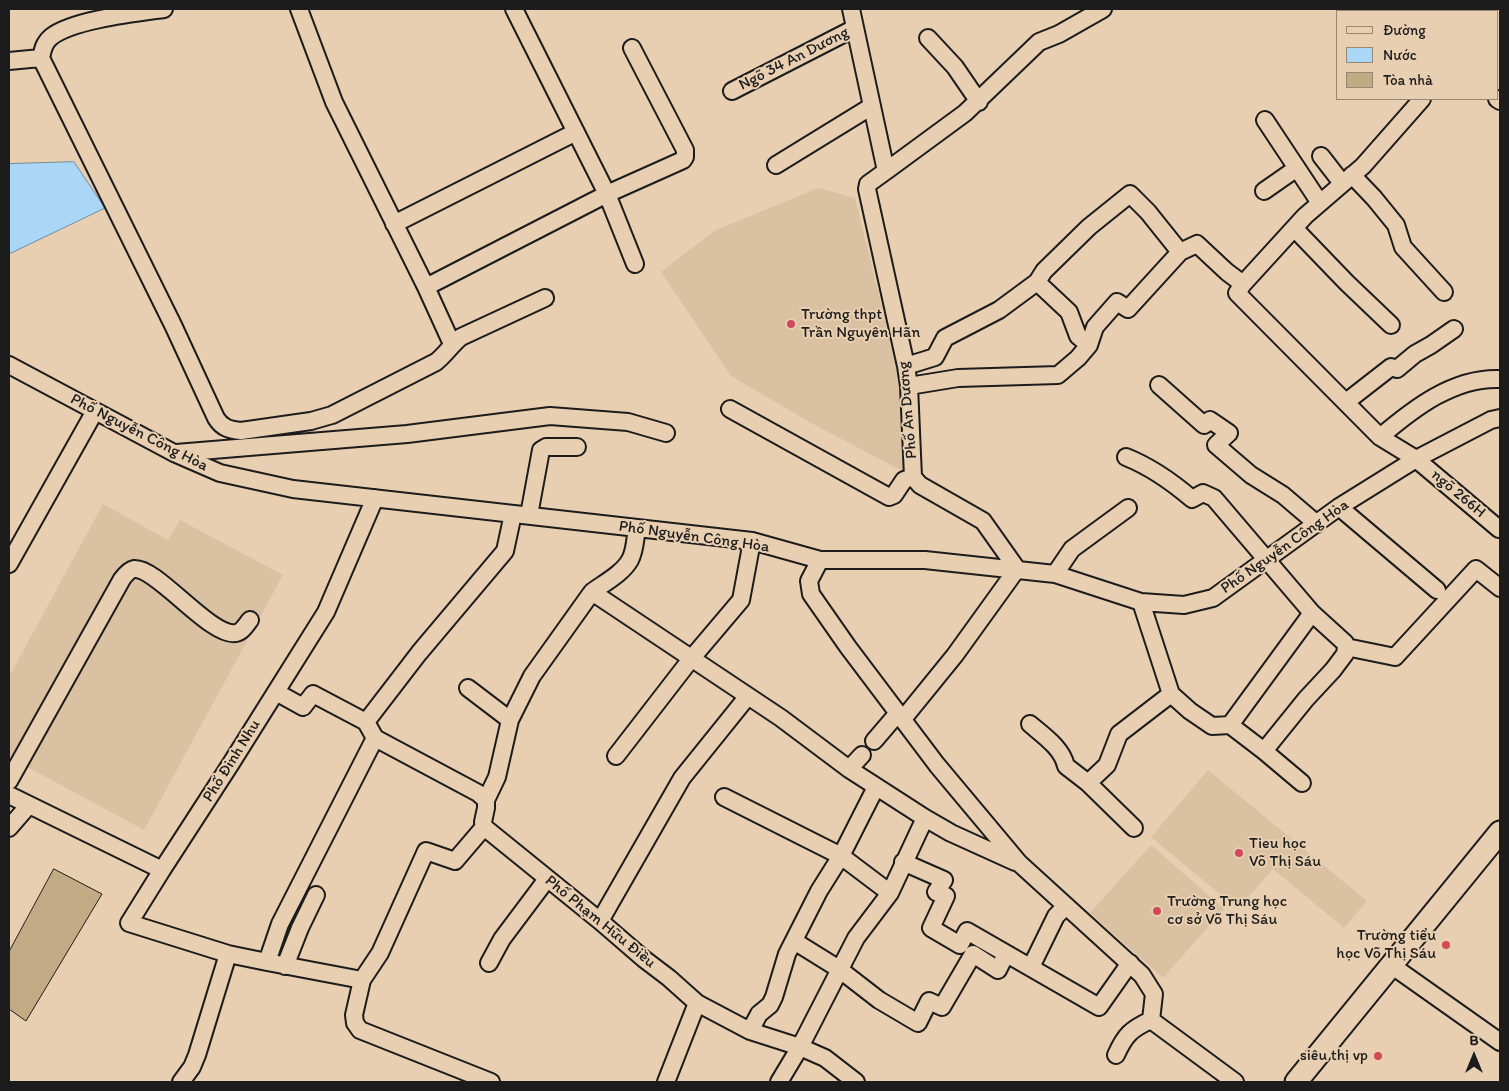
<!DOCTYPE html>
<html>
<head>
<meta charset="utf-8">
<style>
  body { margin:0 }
  #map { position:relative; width:1509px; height:1091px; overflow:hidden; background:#e9cfb1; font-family:Itim,sans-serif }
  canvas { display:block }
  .frame { position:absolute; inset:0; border:10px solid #1c1c1c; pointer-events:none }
  .legend { position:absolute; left:1336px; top:10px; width:162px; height:90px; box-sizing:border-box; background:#e9cfb1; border:1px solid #978775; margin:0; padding:6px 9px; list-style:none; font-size:15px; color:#1c1c1c }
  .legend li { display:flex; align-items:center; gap:10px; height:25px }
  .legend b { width:25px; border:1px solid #978775 }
  .north { position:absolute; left:1449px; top:1031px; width:50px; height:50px; -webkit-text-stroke:4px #e9cfb1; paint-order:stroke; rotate:0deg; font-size:14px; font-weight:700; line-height:20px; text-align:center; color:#1c1c1c }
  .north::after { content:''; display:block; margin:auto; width:18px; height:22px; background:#1c1c1c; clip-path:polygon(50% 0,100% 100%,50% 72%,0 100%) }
</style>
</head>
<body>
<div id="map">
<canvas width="1509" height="1091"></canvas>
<div class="frame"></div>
<ul class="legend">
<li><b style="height:6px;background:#e9cfb1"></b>Đường</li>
<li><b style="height:14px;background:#abd7f7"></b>Nước</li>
<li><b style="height:14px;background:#c2aa84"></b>Tòa nhà</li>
</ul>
<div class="north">B</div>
</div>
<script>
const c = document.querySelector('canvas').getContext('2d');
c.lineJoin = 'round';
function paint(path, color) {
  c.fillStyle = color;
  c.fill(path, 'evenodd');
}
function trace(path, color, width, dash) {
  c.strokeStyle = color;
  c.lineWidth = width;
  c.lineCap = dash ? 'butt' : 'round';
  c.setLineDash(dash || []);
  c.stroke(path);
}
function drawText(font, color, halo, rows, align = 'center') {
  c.font = font + ' Itim,sans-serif';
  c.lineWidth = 4;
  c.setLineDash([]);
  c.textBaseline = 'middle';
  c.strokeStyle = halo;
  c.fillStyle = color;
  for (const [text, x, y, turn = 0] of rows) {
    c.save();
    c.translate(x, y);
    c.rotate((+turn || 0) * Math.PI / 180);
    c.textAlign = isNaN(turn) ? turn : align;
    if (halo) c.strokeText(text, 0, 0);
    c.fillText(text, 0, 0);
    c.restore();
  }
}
paint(new Path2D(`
  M818,188L855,198L904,397L908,474L813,424L731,376L661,272L714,231Z
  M103,504L168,540L180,520L283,575L144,830L9,757V677Z
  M1208,770L1367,901L1344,928L1273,869L1238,909L1151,837Z
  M1151,845L1224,909L1163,978L1090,913Z`), '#d9c1a1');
const water = new Path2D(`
  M74,162L105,208L9,254V164Z`);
paint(water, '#abd7f7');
trace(water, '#728c9f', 1);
const building = new Path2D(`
  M54,869L102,894L26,1021L9,1009V952Z`);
paint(building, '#c2aa84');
trace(building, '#1c1c1c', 1);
const minor = new Path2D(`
  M299,9L334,102L426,287L452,344
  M514,9L607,194L635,264
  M851,9L886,171L868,184L867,189L906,366L909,386L913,477L920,485L983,521L1017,569L955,655L903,719
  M1393,9L1395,11
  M928,38L955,67L979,102
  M41,58L173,325L216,418C222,428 230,430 241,431L311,421L332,415L436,362C446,354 451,345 461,337L545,298
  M9,61L41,58C43,49 44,43 51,37C72,20 135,13 164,9
  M732,91L855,28
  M1422,99L1363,166L1305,216L1243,284L1237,293L1380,437L1416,459L1499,529L1500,528
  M1497,99L1500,101
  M1265,120L1320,203
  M1321,156L1342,183
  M776,165L872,106
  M886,171L965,113L1039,42L1059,34L1103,9
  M1352,175L1374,198L1396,225L1403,247L1444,292
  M1264,191L1297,168
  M394,224L576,132
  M1294,228L1347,283L1391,325
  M426,287L607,194L683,160L685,157V150L632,48
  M1089,345L1078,336L1069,312L1037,282L1044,271L1089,227L1130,194L1148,212L1180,252
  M9,365L174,453L220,473L293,489L752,541L820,560H925L1055,574L1141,602L1184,605L1213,598L1339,507L1416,459L1491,420L1500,418
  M906,366L935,357L945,338L999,310L1037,282
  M1159,385L1204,425L1210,420L1229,433L1216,445L1251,475L1283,495L1317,524
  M909,386L958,378L1058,375L1078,358L1089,345L1095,327L1117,302L1128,309L1180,252L1197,244L1227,272L1243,284
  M1346,402L1391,367L1397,369L1415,354L1431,345L1454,329
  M730,409L889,497L894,495L904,480L913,477
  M1380,437C1414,408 1454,377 1500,379
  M176,453L407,434L550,416L628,422L666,433
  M1126,457C1151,467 1171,481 1192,499L1203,493L1214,498L1312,613L1345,643L1346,647L1345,654L1333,670L1306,699L1264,751
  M1339,507L1437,590
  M529,515L541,450L546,447H577
  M637,529C635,539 635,551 630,560C622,574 604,583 592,592L781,718L849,769L925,818L951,833L1015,862
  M820,560L809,581L811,594L848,647L937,765L1019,863L1142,975L1154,994L1151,1020L1235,1082
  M9,564L95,411
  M1055,574L1072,549L1128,508
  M592,592L532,676L510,720L497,777L486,800V808L483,822L484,827L600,921L644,959L669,978L697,1003L750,1031L800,1047L825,1058L856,1082
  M1346,647L1395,657L1476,569L1500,588
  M468,688L510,720
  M276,692L303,707L313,694L366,722
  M1171,694L1190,711L1212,726L1230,725L1264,751L1302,783
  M1030,724C1044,736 1062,748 1066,766L1088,783L1134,828
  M1230,725L1312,613
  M375,738L478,793L486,800
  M874,741L898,713
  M616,756L691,659L741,600L752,541
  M849,769L862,755
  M9,781L122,579C125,575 129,570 134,569C156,566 211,638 236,633C242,632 246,625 250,620
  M1088,783L1107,765L1119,734L1171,694L1141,602
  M9,795L162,870L230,765L326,612L375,498
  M724,797L841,856L890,893
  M484,827L455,861L426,851L380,953L362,980L354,1015L355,1023L360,1030L491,1082
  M9,828L29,805
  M903,862L944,880L936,892L946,896L931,928L960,945L967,931L1099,1007L1130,963
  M162,870L129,923L228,954L267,962
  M600,921L682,778L748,696
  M794,941L839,969L879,1000L918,1023L929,1001L942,1007L973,954L998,970L1006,954
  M489,963L502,939L547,879
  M1391,965L1500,1042
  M285,966L300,928L316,895
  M1031,967L1056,916L1066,906
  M362,980L267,962L280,924L375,738L366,722L419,653L505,551L513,514
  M750,1031L759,1014L770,1005L774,997L787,954L819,891L841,856L876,787
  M1116,1055C1125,1035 1131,1029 1151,1020
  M181,1082L192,1067L197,1055L228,954
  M666,1082L697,1003
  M779,1082L800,1047L856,938L890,893L925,818`);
const major = new Path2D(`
  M1296,1082L1500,832`);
trace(minor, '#1c1c1c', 20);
trace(major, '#1c1c1c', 25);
trace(minor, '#e9cfb1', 16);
trace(major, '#e9cfb1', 21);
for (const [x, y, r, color] of [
  [791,324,5,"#d1495b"],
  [1239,853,5,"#d1495b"],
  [1157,911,5,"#d1495b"],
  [1446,945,5,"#d1495b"],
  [1378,1056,5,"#d1495b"]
]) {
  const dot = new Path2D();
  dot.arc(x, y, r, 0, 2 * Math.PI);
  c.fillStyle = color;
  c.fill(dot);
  trace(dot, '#e9cfb1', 2);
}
drawText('16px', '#1c1c1c', '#e9cfb1', [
  ["Ngõ 34 An Dương",794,59,-27],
  ["Phố An Dương",908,410,-95],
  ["Phố Nguyễn Công Hòa",139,433,27],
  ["ngõ 266H",1458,494,40],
  ["Phố Nguyễn Công Hòa",694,537,8],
  ["Phố Nguyễn Công Hòa",1285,547,-35],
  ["Phố Đinh Nhu",232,761,-58],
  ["Phố Phạm Hữu Điều",600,922,39]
]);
drawText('16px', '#1c1c1c', '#e9cfb1', [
  ["Trường thpt",801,315],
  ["Trần Nguyên Hãn",801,333],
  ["Tieu học",1249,844],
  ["Võ Thị Sáu",1249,862],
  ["Trường Trung học",1167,902],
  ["cơ sở Võ Thị Sáu",1167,920],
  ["Trường tiểu",1436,936,"right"],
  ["học Võ Thị Sáu",1436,954,"right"],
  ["siêu thị vp",1368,1056,"right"]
], 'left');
</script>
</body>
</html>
